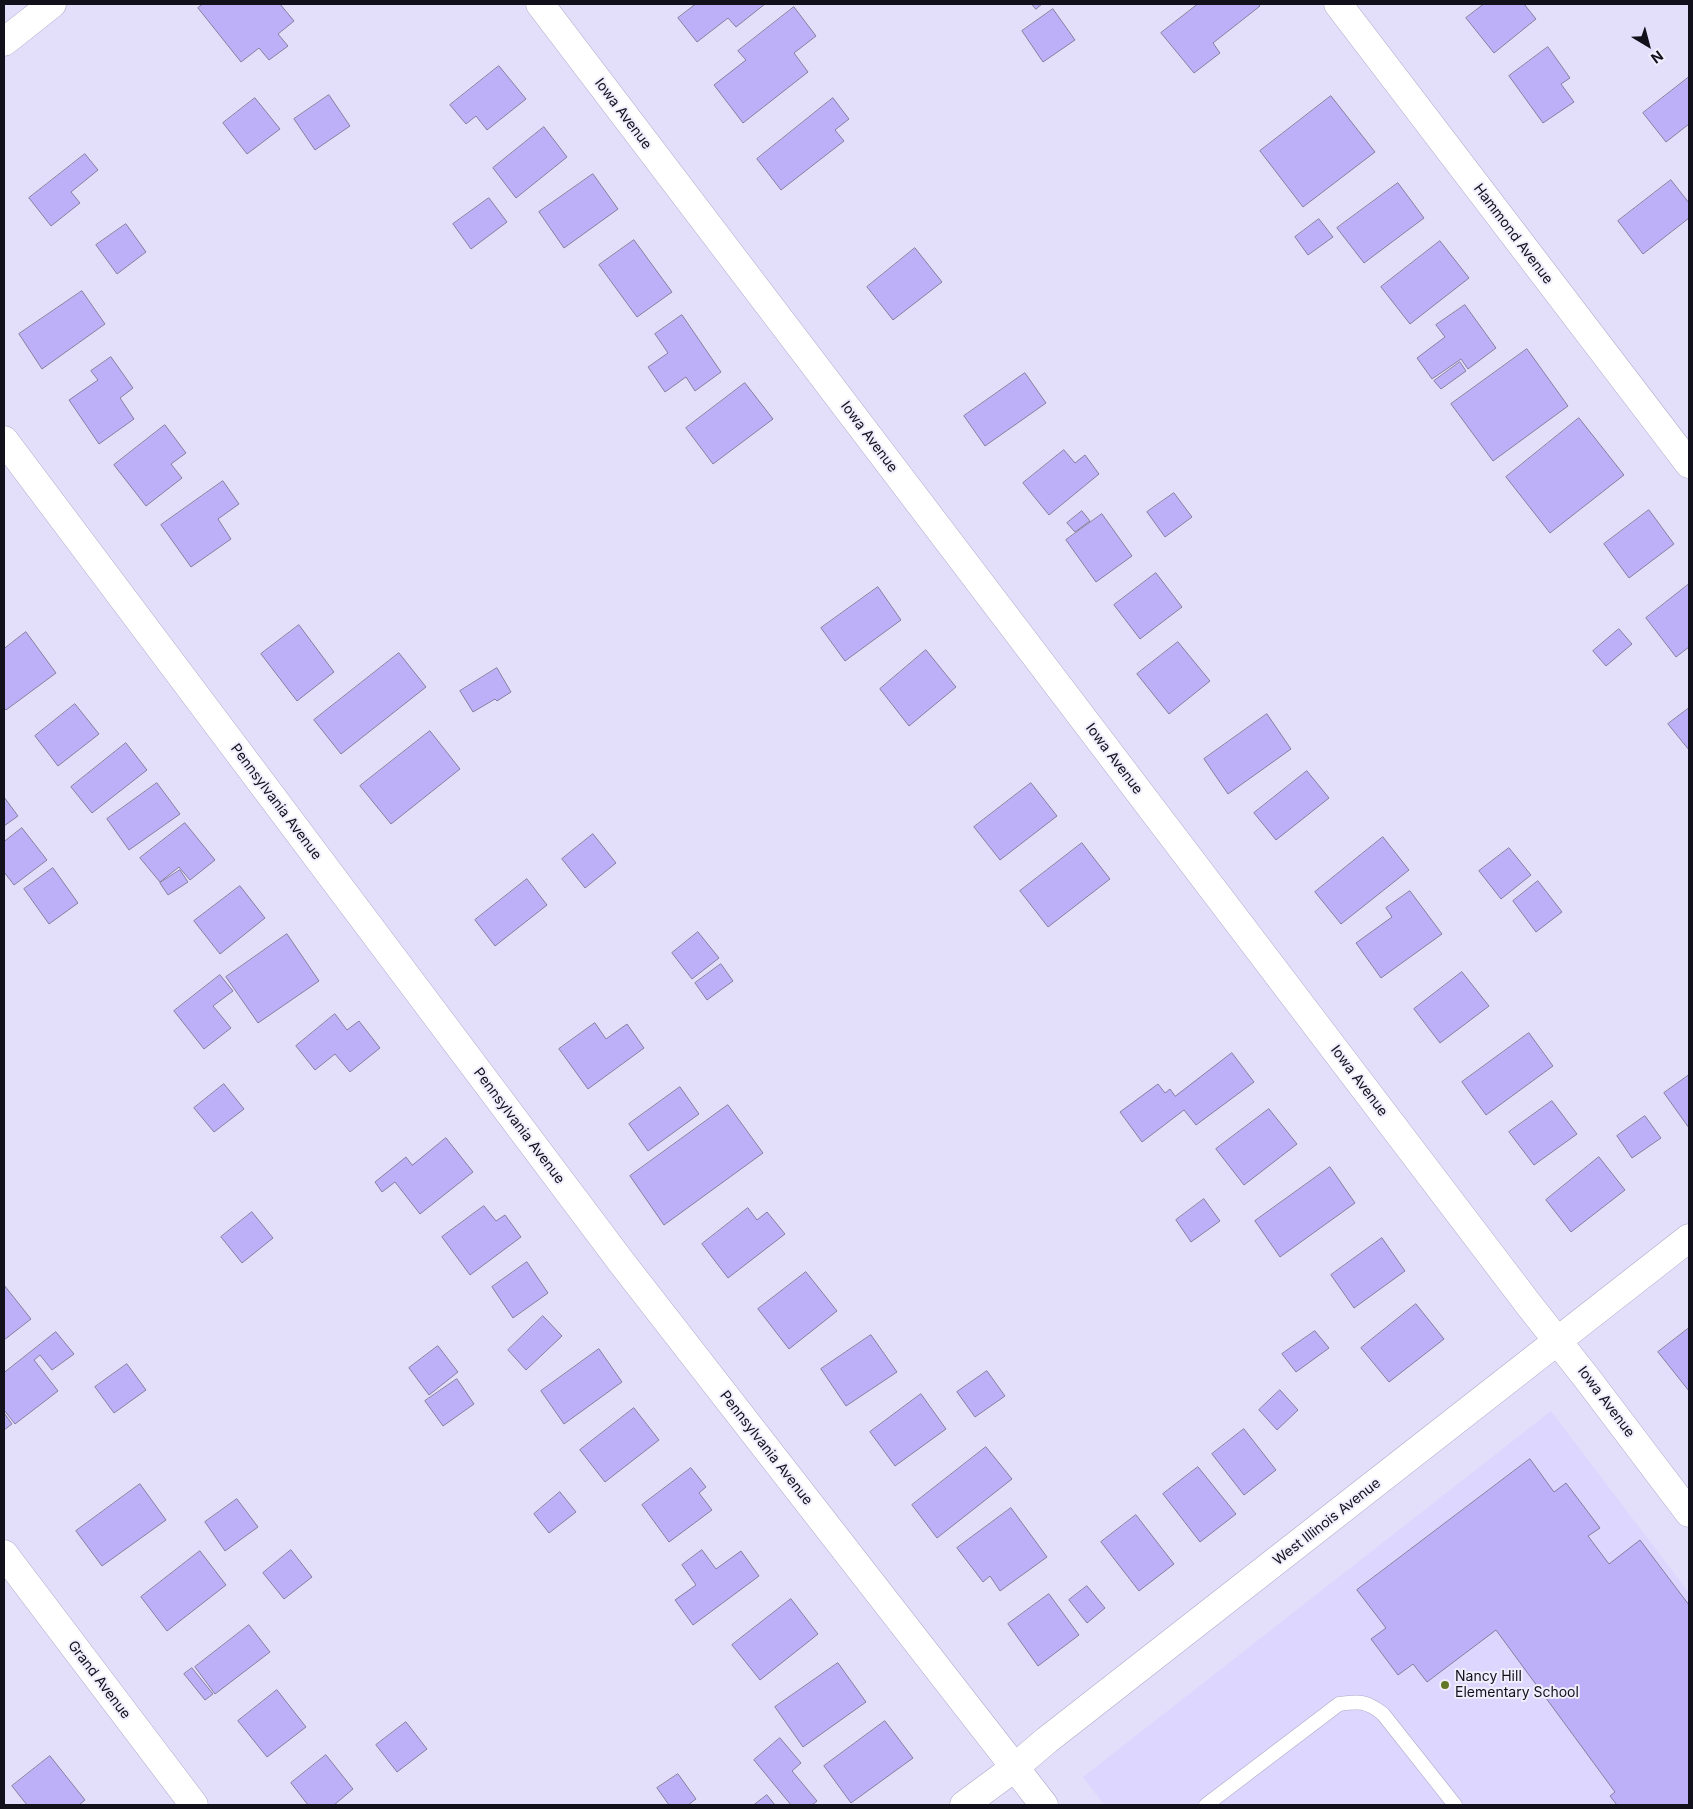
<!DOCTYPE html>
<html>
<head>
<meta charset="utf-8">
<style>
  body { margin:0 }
  #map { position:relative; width:1693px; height:1809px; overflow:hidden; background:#e3dffa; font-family:Inter,sans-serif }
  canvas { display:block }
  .frame { position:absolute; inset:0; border:5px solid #12101b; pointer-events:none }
  .north { position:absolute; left:1623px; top:20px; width:50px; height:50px; -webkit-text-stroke:4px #f0eefc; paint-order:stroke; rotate:143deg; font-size:14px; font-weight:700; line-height:20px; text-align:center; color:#12101b }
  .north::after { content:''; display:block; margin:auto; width:18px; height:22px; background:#12101b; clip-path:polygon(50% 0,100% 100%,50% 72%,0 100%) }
</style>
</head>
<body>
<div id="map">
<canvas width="1693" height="1809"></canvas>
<div class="frame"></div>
<div class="north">N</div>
</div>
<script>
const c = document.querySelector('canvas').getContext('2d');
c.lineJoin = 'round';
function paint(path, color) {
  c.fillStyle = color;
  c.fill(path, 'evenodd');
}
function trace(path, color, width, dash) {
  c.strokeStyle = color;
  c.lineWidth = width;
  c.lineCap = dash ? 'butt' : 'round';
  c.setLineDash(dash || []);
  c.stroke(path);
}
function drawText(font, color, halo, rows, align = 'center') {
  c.font = font + ' Inter,sans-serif';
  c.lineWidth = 4;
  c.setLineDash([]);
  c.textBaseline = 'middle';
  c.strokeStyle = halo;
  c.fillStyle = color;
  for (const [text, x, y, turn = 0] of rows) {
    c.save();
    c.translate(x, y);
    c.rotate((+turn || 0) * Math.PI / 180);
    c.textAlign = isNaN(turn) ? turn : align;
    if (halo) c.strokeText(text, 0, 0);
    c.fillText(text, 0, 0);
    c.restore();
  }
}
paint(new Path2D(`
  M1551,1411L1689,1593V1805H1104L1083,1777Z`), '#ddd6ff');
const building = new Path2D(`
  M203,4H280L294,21L278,34L288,46L269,60L259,48L241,62L198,8Z
  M696,4H765L736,27L728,18L697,42L678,18Z
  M1032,4H1042L1036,9Z
  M1198,4H1259L1260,6L1213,43L1220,53L1194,73L1161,33Z
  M1484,4H1524L1536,19L1494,53L1466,18Z
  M794,7L816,36L794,53L808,72L743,123L714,85L746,60L738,51Z
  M1053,9L1075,40L1043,62L1022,31Z
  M1548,47L1570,78L1561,84L1574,102L1543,123L1509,76Z
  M499,66L526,99L487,130L476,116L466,124L450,105Z
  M1689,77V124L1666,142L1643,113Z
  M329,95L350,126L315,150L294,119Z
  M1331,96L1375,152L1303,207L1260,151Z
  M255,98L280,129L247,154L223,123Z
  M833,98L849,119L835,130L844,141L781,190L757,159Z
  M544,127L567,157L516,198L493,168Z
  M85,154L98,170L71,192L80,203L51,226L29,198Z
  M593,174L618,209L564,248L539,212Z
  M1671,180L1689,203V218L1643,254L1618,221Z
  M1398,183L1424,218L1364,263L1337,228Z
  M489,198L507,222L471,249L453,224Z
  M1319,219L1333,237L1308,255L1295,237Z
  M126,224L146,252L117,274L96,245Z
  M634,240L672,292L637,317L599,265Z
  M1440,241L1469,278L1410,324L1381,287Z
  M915,248L942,282L893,320L867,287Z
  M82,291L105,324L42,369L19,334Z
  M1465,305L1496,348L1468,369L1461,359L1432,379L1417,358L1445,337L1436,325Z
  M682,315L721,372L695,391L686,377L665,392L648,367L668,353L655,334Z
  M1527,349L1568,406L1493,461L1451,404Z
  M111,357L133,388L120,398L134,419L99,444L69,400L98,380L91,371Z
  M1460,362L1466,371L1441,389L1434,381Z
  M1025,373L1046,403L985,446L964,416Z
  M745,383L773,419L713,464L686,428Z
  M1579,418L1624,475L1550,533L1506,477Z
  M165,425L186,453L171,464L182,478L146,506L114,465Z
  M1064,450L1075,463L1085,455L1099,474L1049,515L1023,483Z
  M223,481L239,504L218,519L231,539L191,567L161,525Z
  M1174,493L1192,517L1165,537L1147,512Z
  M1649,510L1674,544L1629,578L1604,544Z
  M1082,511L1090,521L1075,532L1067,523Z
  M1102,514L1132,556L1096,582L1066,540Z
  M1156,573L1182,607L1140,639L1114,605Z
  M1689,584V647L1676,657L1646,618Z
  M878,587L901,620L845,661L821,628Z
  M299,625L334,672L297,701L261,654Z
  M1619,629L1632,644L1606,666L1593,651Z
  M26,632L56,673L6,710L4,708V649Z
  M1178,642L1210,681L1169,714L1137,674Z
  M926,650L956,687L909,726L880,689Z
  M399,653L426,687L341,754L314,720Z
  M497,668L511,692L497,701L495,699L473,712L460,691Z
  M75,704L99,734L58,766L35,736Z
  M1689,708V750L1668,724Z
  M1267,714L1291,749L1228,794L1204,759Z
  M430,731L460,769L391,824L360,786Z
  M126,743L147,770L92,813L71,787Z
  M1307,771L1329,798L1276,840L1254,813Z
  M157,783L180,814L129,850L107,819Z
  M1031,783L1057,816L1000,860L974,827Z
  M4,797L18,816L4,826Z
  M185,823L215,860L190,880L179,867L160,882L140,858Z
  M22,828L47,860L14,885L4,872V842Z
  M593,834L616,863L585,888L562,859Z
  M1383,837L1409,870L1341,924L1315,892Z
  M1082,843L1110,879L1048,927L1020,891Z
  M1509,848L1531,875L1501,899L1479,871Z
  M53,868L78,903L49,924L24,889Z
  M180,870L188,882L168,895L160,883Z
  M527,879L547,905L495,946L475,920Z
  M1538,881L1562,912L1536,932L1513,901Z
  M240,886L265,918L220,954L194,921Z
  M1410,891L1442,934L1381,978L1356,943L1392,917L1386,908Z
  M698,932L719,958L692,979L672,953Z
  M287,934L319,981L258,1023L226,977Z
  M721,964L733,981L707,1000L695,983Z
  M1462,972L1489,1006L1440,1043L1414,1009Z
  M220,975L233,991L213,1006L231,1028L204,1049L174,1011Z
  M335,1014L347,1030L359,1021L380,1048L350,1072L335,1054L315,1070L296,1046Z
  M595,1023L606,1039L627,1024L644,1048L588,1089L559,1049Z
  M1529,1033L1553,1066L1486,1115L1462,1082Z
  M1232,1053L1254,1082L1196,1125L1184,1110L1142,1142L1120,1112L1158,1084L1165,1093L1170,1089L1175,1096Z
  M1689,1075V1128L1664,1093Z
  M224,1084L244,1109L214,1132L194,1108Z
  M680,1087L699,1114L648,1151L629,1124Z
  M1552,1101L1577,1134L1534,1165L1509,1132Z
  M728,1105L763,1153L664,1225L630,1176Z
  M1269,1109L1297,1144L1244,1185L1216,1149Z
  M1645,1116L1661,1138L1632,1158L1617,1136Z
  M446,1138L473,1172L420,1214L395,1182L382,1192L375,1182L406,1157L412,1165Z
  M1599,1157L1625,1190L1571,1232L1546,1200Z
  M1330,1167L1355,1203L1280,1257L1255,1221Z
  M1204,1199L1220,1221L1191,1242L1176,1220Z
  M484,1206L496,1221L505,1215L521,1237L470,1275L442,1237Z
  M748,1208L757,1220L767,1212L785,1234L728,1278L702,1244Z
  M252,1212L273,1238L242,1263L221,1237Z
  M1382,1238L1405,1271L1354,1308L1331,1275Z
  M527,1262L548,1293L513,1318L492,1287Z
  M806,1272L837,1311L789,1349L758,1309Z
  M4,1285L31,1319L4,1340Z
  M1416,1304L1444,1339L1389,1382L1361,1348Z
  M543,1316L562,1336L526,1370L508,1350Z
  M1689,1328V1391L1658,1352Z
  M1315,1331L1329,1348L1296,1372L1282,1354Z
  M56,1332L74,1354L52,1370L40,1355L34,1360L58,1391L15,1424L4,1410V1373Z
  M871,1335L897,1372L846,1406L821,1369Z
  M438,1346L458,1372L429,1395L409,1368Z
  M599,1349L622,1382L564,1424L541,1391Z
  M127,1364L146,1390L114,1413L95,1387Z
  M987,1371L1005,1396L975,1417L957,1392Z
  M457,1379L474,1404L443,1426L425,1401Z
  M1280,1390L1298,1410L1277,1430L1259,1410Z
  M921,1394L946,1429L895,1466L870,1432Z
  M634,1408L659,1440L605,1482L580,1450Z
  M4,1413L12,1424L4,1430Z
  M1244,1429L1276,1470L1244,1495L1212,1454Z
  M986,1447L1012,1479L937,1538L912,1505Z
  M1530,1459L1554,1492L1566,1483L1600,1528L1588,1536L1609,1564L1640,1540L1689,1605V1805H1617L1610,1796L1615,1792L1496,1630L1427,1682L1413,1664L1398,1675L1371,1639L1386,1628L1357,1590Z
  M1198,1467L1236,1514L1200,1542L1163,1494Z
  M691,1468L706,1487L699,1493L712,1510L669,1542L642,1505Z
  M140,1484L166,1520L102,1566L76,1531Z
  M560,1492L576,1512L549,1533L534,1514Z
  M237,1499L258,1527L225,1551L205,1522Z
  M1011,1508L1047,1557L1000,1591L990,1576L983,1582L957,1548Z
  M1136,1515L1174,1564L1139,1591L1101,1542Z
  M291,1550L312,1577L284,1599L263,1573Z
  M702,1550L716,1569L741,1551L759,1576L693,1625L675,1600L696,1585L682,1565Z
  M200,1551L226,1585L167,1631L141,1597Z
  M1087,1586L1105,1608L1087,1623L1069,1600Z
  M1049,1594L1079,1635L1038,1666L1008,1624Z
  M791,1599L818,1634L760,1680L732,1645Z
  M249,1625L270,1652L215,1694L195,1667Z
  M838,1663L866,1702L803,1747L775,1707Z
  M192,1668L213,1694L205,1700L184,1674Z
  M277,1690L306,1727L267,1757L238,1721Z
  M885,1721L913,1758L851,1803L824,1766Z
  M406,1722L427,1749L397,1772L376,1745Z
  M780,1738L801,1763L792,1771L817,1801L812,1805H791L754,1760Z
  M326,1755L353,1789L334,1805H308L291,1783Z
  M50,1756L85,1800L79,1805H27L12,1786Z
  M678,1774L696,1799L688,1805H669L657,1788Z
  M767,1795L775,1805H754Z`);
paint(building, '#beaff9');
trace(building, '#85809e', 1);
const lane = new Path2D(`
  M1206,1805L1339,1704C1359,1701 1367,1701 1383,1714L1455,1805`);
const street = new Path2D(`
  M540,4L1529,1305L1586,1377L1689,1513
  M1338,4L1689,464
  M4,42L52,4
  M4,440L622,1263L1044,1805
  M4,1554L194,1805`);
const secondary = new Path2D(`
  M964,1805L1014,1768L1047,1740L1689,1238`);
trace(lane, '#aea8c9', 15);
trace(street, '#aea8c9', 29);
trace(secondary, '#aea8c9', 29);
trace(lane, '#fff', 14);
trace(street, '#fff', 28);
trace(secondary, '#fff', 28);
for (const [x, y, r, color] of [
  [1445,1685,5,"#617626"]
]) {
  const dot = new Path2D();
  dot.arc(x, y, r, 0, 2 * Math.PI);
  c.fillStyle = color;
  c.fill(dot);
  trace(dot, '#f0eefc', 2);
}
drawText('14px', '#12101b', '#f0eefc', [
  ["Iowa Avenue",623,114,53],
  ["Hammond Avenue",1513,234,53],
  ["Iowa Avenue",869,437,53],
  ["Iowa Avenue",1114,759,53],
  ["Pennsylvania Avenue",276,802,53],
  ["Iowa Avenue",1359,1081,53],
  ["Pennsylvania Avenue",519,1126,53],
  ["Iowa Avenue",1606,1402,53],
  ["Pennsylvania Avenue",766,1448,52],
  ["West Illinois Avenue",1327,1522,-38],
  ["Grand Avenue",99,1680,53]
]);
drawText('14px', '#12101b', '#f0eefc', [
  ["Nancy Hill",1455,1677],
  ["Elementary School",1455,1693]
], 'left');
</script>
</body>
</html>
